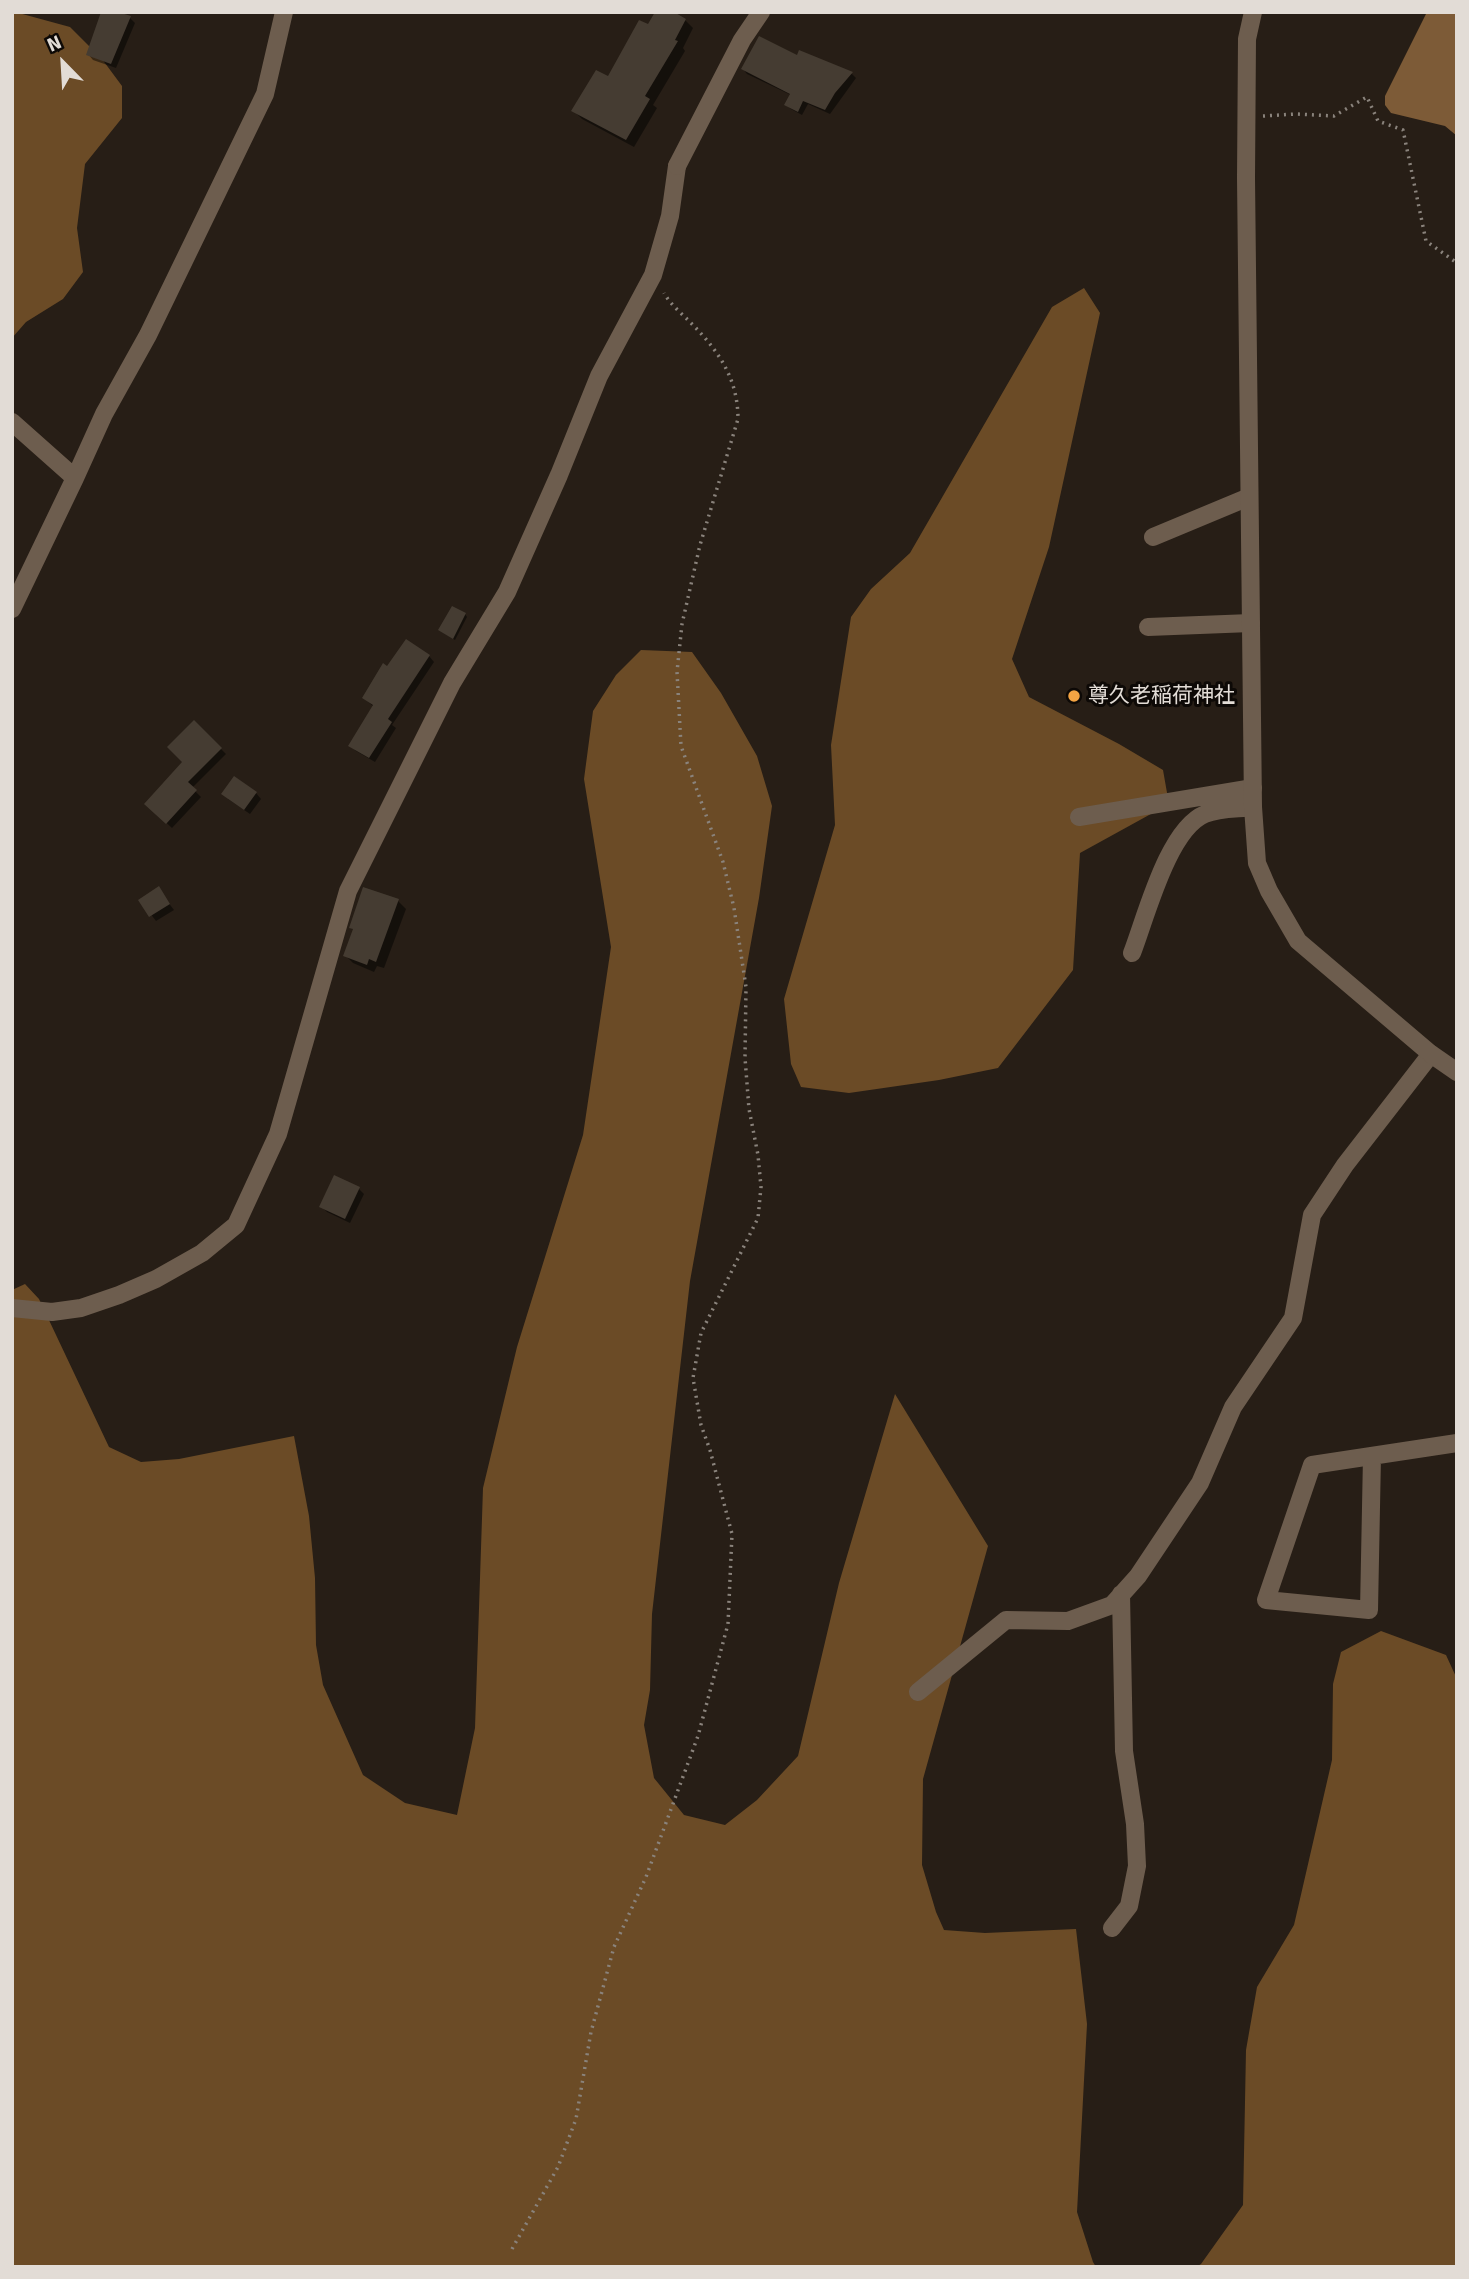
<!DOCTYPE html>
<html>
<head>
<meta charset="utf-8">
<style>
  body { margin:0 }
  #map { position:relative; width:1469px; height:2279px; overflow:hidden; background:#271e16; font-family:Signika,sans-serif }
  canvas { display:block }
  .frame { position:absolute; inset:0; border:14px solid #e2dcd6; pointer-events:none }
  .north { position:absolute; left:28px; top:28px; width:70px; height:70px; -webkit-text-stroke:5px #0d0906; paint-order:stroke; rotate:336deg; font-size:19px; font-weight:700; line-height:28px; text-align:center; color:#e2dcd6 }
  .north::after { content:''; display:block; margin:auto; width:24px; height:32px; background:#e2dcd6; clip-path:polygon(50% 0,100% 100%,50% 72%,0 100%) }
</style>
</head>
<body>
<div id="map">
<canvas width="1469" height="2279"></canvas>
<div class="frame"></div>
<div class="north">N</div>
</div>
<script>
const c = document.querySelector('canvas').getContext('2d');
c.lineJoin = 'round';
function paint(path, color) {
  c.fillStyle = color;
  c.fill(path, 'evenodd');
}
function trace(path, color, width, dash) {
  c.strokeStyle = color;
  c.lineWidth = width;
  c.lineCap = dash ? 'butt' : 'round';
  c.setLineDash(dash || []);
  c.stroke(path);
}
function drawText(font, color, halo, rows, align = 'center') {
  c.font = font + ' Signika,"Noto Sans JP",sans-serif';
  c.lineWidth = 6;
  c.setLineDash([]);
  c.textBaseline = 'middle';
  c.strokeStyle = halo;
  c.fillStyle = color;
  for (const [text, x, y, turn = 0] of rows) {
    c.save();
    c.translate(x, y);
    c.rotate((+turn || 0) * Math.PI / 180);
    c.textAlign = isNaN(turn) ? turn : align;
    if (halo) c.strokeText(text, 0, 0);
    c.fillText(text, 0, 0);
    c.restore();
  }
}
paint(new Path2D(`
  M15,12L70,27L102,59L122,86V118L85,164L77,228L83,272L63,299L26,322L12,338V14Z
  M1084,288L1100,313L1049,547L1012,659L1029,697L1119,744L1163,770L1169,804L1080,853L1073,970L998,1068L939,1080L849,1093L801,1087L791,1064L784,999L835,825L831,745L851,617L871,589L910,553L1052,307Z
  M641,650L692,652L721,693L757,756L772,806L759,898L690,1281L652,1614L650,1690L644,1725L654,1778L684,1815L725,1825L757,1800L798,1756L839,1583L895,1394L988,1546L923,1779L922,1865L936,1912L944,1930L985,1933L1076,1929L1087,2024L1077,2212L1093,2262L1096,2267H12V1290L25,1284L39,1299L109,1447L141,1462L179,1459L294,1436L309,1516L315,1578L316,1645L323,1685L363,1775L405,1803L457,1815L475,1728L483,1488L517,1347L583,1135L611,947L584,779L593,711L616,675Z
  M1381,1631L1446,1655L1457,1679V2267H1196L1201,2264L1243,2205L1246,2050L1257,1987L1294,1925L1332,1760L1333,1684L1341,1652Z`), '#6b4b26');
paint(new Path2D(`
  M1427,12H1457V136L1445,126L1391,113L1385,105V96Z`), '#7d5b37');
paint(new Path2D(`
  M130,18L135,23L116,68L93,60L88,54Z
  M685,20L693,28L683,48L685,51L653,105L657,108L634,147L582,119L574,111L608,79L649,27Z
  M800,52L852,74L856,78L830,114L808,104L802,115L791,109L786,105L791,95L747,74L743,69L798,57Z
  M465,614L467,617L455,640L442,632Z
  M429,656L434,662L392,725L396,728L375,762L356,751L350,746L374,707L364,698L388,668Z
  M194,722L226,754L192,788L201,797L172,828L146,804L185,762Z
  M256,793L261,799L250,814L228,799Z
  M158,889L174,910L156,921L140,900Z
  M398,901L406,909L384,968L377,966L374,972L353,963L345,955L355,931L351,927Z
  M359,1189L364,1194L350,1223L327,1212L321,1206Z`), '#0007');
paint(new Path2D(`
  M101,12H118L131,16L111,64L86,55Z
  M655,12H674L686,19L675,40L678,41L645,96L650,99L626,140L571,111L596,70L608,76L639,20L648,24Z
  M759,36L797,55L799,50L853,72L835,93L825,110L803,101L798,112L784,105L790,94L741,69Z
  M452,606L466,613L453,639L438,630Z
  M406,639L430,655L388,719L392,722L369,758L348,746L373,705L362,698L383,663L387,666Z
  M194,720L222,748L188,782L197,790L166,824L144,804L182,762L167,747Z
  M234,776L257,792L244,810L221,794Z
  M159,886L170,904L149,917L138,900Z
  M363,887L399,899L376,962L369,959L367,965L343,956L353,929L349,928Z
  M334,1175L360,1187L345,1219L319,1207Z`), '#453c32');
trace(new Path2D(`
  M1263,116L1296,114L1334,116L1367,97L1378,121L1403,130L1426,241L1457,263
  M512,2249L558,2167L576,2119L591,2032L614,1947L646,1877L698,1736L728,1624L732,1534L710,1450L701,1425L693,1378L701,1333L758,1218L761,1187L758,1155L749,1109L745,1058L746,987L734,908L723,862L681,746L677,672L682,624L700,545L738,419C738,378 718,350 690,322C681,313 670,304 664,293`), '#8a837c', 3.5, [2, 5]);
trace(new Path2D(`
  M12,422L75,478
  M1153,537L1249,497
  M12,609L75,478L104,414L148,335L265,94L284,12
  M1148,627L1251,623
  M1079,817L1253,788
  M1132,953C1146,917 1168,829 1205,814C1219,808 1239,809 1253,807
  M12,1308L52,1312L81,1308L119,1295L156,1279L202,1253L236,1225L278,1134L348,891L452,683L507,592L559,475L599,376L653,275L670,216L677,166
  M1372,1456L1369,1610L1266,1600L1312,1465L1457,1443
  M918,1692L1006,1620L1068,1621L1112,1605L1138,1576L1200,1483L1233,1407L1293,1318L1312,1215L1345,1165L1431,1054
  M1112,1928L1129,1906L1137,1866L1135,1824L1124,1751L1121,1594`), '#6d5d4e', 18);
trace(new Path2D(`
  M1253,12L1247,39L1246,178L1253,807L1257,863L1269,891L1298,941L1431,1054L1457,1072
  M677,166L742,40L761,12`), '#6d5d4e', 18);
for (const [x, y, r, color] of [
  [1074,696,7,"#f4a443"]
]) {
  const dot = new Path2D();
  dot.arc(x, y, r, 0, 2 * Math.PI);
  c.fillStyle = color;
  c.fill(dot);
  trace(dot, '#0d0906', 2.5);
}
drawText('21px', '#e2dcd6', '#0d0906', [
  ["尊久老稲荷神社",1088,696]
], 'left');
</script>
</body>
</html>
